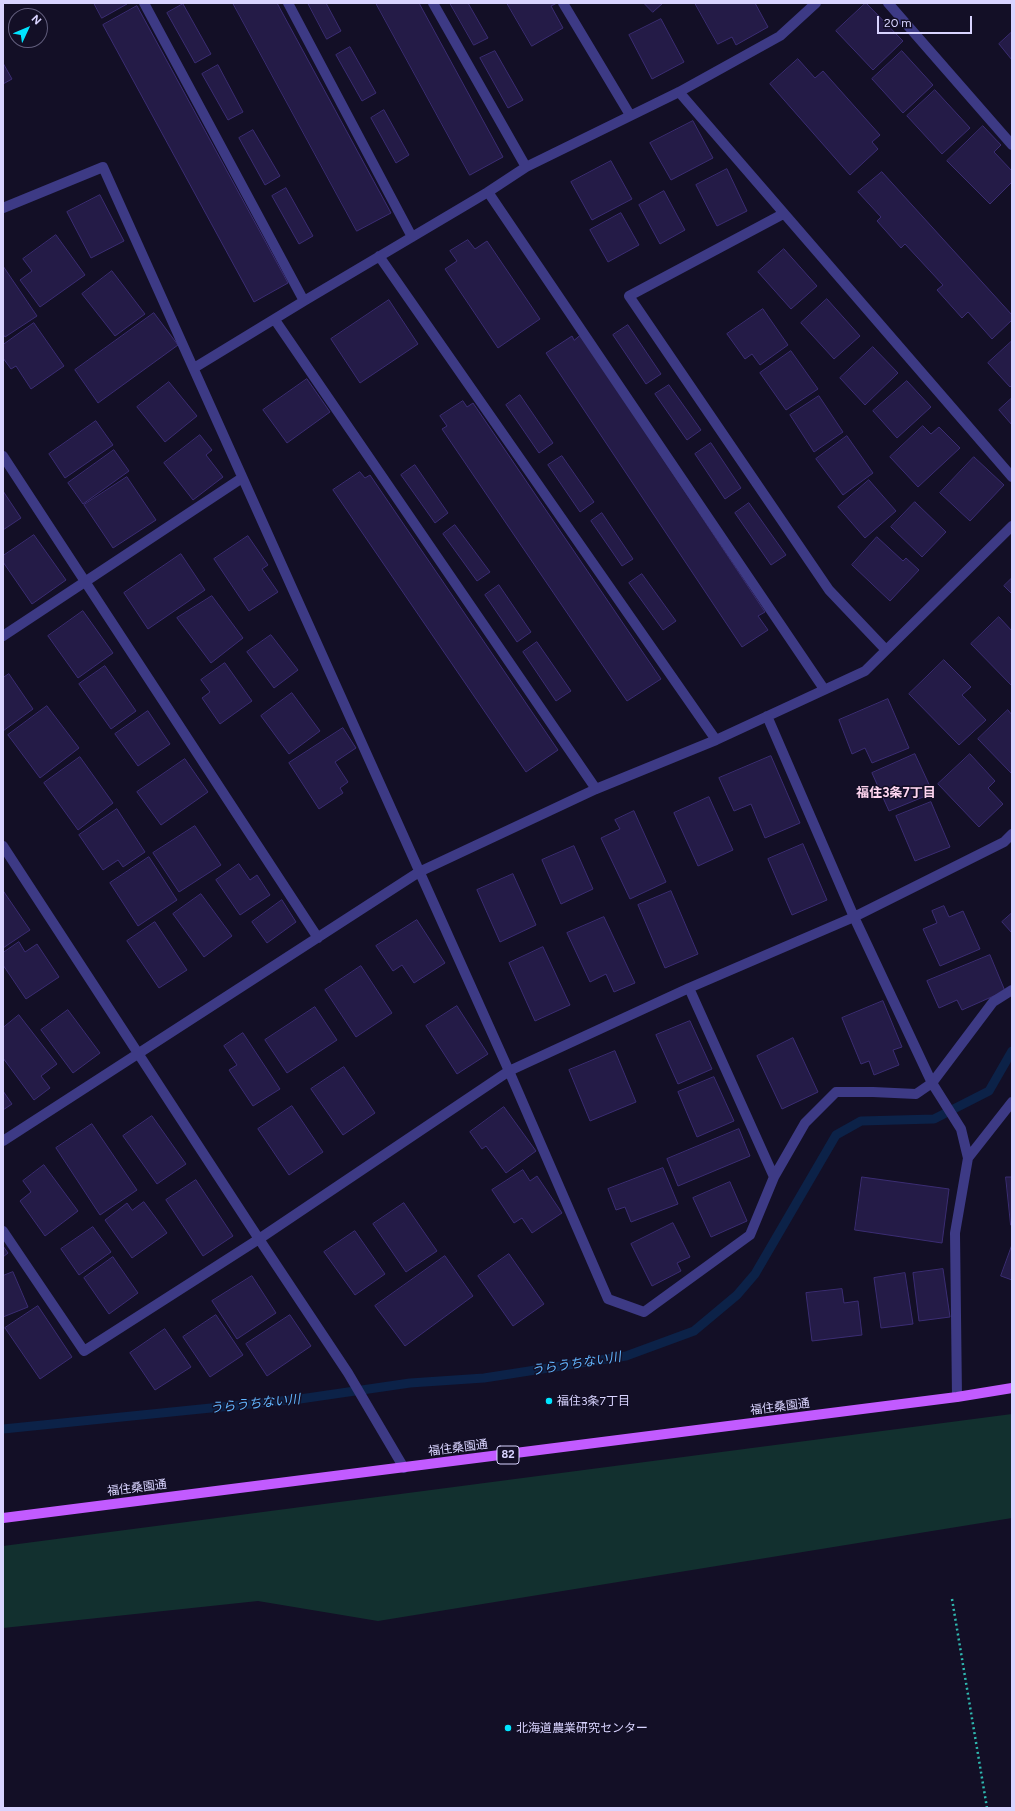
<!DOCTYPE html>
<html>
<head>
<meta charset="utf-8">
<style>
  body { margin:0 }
  #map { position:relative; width:1015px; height:1811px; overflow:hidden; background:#130f26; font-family:Figtree,sans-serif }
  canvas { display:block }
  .frame { position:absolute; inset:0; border:4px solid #d9d4ff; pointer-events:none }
  .north { position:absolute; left:8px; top:8px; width:40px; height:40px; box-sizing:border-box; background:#130f26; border:1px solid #625e7d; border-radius:50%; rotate:46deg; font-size:11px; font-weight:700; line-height:16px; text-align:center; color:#d9d4ff }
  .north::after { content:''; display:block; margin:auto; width:14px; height:18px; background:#00e5ff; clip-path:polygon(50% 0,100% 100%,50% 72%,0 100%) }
  .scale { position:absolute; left:877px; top:16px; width:95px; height:18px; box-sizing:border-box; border:2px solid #d9d4ff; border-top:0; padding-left:5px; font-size:12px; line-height:14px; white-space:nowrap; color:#d9d4ff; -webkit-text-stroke:3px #130f26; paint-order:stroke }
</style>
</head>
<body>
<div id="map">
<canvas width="1015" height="1811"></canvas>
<div class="frame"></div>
<div class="north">N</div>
<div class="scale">20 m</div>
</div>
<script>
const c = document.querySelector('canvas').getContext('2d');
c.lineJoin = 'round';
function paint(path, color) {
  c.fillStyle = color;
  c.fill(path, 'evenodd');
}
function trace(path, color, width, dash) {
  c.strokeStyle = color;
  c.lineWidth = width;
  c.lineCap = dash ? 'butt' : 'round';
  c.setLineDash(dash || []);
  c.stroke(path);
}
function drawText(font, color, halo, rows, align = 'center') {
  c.font = font + ' Figtree,"Noto Sans JP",sans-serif';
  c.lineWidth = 3;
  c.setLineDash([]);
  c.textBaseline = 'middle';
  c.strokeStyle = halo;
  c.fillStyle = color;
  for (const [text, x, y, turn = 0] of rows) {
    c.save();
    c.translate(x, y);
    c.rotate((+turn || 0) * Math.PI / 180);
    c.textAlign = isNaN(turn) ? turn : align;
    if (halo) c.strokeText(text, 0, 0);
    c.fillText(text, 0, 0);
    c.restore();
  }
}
paint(new Path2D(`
  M1012,1414V1518L378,1621L258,1601L3,1628V1546Z`), '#12302f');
trace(new Path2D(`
  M3,1429L300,1399L410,1383L484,1378L626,1356L694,1331L737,1295L755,1274L836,1135L861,1121L934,1119L989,1091L1012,1051`), '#0c2248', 9);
const building = new Path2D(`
  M94,3H127V4L102,18Z
  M233,3H277L391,213L357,231Z
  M308,3H326L341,31L327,39Z
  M376,3H419L503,157L470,175Z
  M450,3H468L488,38L474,45Z
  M507,3H557L551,6L563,28L532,46Z
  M644,3H663L653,12Z
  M695,3H755L768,27L736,45L732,37L718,44Z
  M866,3L903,41L873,70L836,31Z
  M183,4L211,54L195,63L167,13Z
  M137,6L288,283L254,302L103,25Z
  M661,19L684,62L652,79L629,35Z
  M1012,32V60L999,44Z
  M350,47L376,93L362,101L336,55Z
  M495,51L523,100L508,108L480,58Z
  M902,51L933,85L903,113L872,79Z
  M798,59L815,78L823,71L880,135L872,142L878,149L850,175L770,84Z
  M3,63L12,79L3,84Z
  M218,65L243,112L228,120L202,74Z
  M935,90L970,128L942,154L907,116Z
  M384,110L409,155L396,163L371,118Z
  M693,121L713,158L671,180L650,143Z
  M983,126L1001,145L994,152L1012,171V182L990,204L947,161Z
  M253,130L280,176L265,185L239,138Z
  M611,161L632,199L592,220L571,182Z
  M727,169L747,211L717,226L696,185Z
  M882,172L1012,315V320L992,339L968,312L962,318L937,290L943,285L905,244L901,248L877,221L881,217L858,192Z
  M286,188L313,236L299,244L272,196Z
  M664,191L685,230L660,244L639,205Z
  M100,195L124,241L91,258L67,212Z
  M621,213L639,245L608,262L590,230Z
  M56,235L85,275L40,307L20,280L32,271L23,259Z
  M468,240L475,249L487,241L540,319L498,348L445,269L457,261L450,251Z
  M784,249L817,286L791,309L758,272Z
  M3,266L37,316L5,337L3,334Z
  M112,271L145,314L115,336L82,294Z
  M827,299L860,336L834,359L801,323Z
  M389,300L418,344L360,383L331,339Z
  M763,309L788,345L760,365L752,354L745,359L727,334Z
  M154,313L178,345L98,403L75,370Z
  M34,323L64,366L31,389L16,366L11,369L3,358V345Z
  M628,325L661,374L646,384L613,335Z
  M581,335L765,612L758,616L768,630L742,647L546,353L572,336L574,340Z
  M1012,341V385L1010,387L988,363Z
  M873,347L898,373L865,405L840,378Z
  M791,351L818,389L786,410L760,373Z
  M307,379L330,412L287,443L263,410Z
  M907,381L931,407L897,438L873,411Z
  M169,382L197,416L165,442L137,407Z
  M669,385L701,430L687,440L655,394Z
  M520,395L553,443L539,453L506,405Z
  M819,396L843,432L814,452L790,415Z
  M1012,398V425L999,410Z
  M463,401L467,407L473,403L661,679L627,701L442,429L447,426L440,416Z
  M96,421L113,445L65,478L49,454Z
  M923,426L931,434L939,427L960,448L918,487L890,457Z
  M200,435L212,450L206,455L223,477L193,500L164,463Z
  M847,436L873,473L843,495L816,459Z
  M711,443L741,488L725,499L695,454Z
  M114,450L129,471L83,504L68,483Z
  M562,456L594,502L580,512L548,465Z
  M974,457L1004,485L970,521L940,493Z
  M415,465L448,513L435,523L401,475Z
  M360,472L365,478L370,475L558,750L526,772L333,490Z
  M127,477L156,520L113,548L84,505Z
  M869,480L896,511L865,538L838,507Z
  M3,491L21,518L3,530Z
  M915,502L946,532L922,557L891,527Z
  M749,503L786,555L771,565L735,513Z
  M602,513L633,559L622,566L591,521Z
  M455,525L490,572L477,581L443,534Z
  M34,535L66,580L32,604L3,562V556Z
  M248,536L268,565L262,569L278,592L249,611L214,559Z
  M877,537L903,561L906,558L919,570L890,601L852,565Z
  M181,554L205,590L148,629L124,593Z
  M642,574L676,621L663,630L629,583Z
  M1012,578V594L1004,586Z
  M499,585L531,632L517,642L485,595Z
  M212,596L243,638L211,663L177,618Z
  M83,611L113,653L78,678L48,636Z
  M999,617L1012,631V686L971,644Z
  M271,635L298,670L274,688L247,652Z
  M537,642L571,691L556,701L523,652Z
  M944,660L971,687L962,695L986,720L959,745L909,694Z
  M225,663L252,701L220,724L202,698L210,692L201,680Z
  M105,666L136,711L111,729L79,684Z
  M9,674L33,709L3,731V678Z
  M292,693L320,731L289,754L261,716Z
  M888,699L909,748L872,763L865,748L852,754L839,720Z
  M47,706L79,748L40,778L8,735Z
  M1008,710L1012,715V774L978,739Z
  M148,711L170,744L138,766L115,734Z
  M343,728L356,748L335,762L348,782L340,788L343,793L319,809L289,763Z
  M915,754L933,793L889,811L872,773Z
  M970,754L995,781L988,788L1003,804L979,827L938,784Z
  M771,756L800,823L765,838L751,804L734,811L719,778Z
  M80,757L113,803L78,830L44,783Z
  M185,759L208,792L161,825L137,792Z
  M709,797L733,850L698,866L674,813Z
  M931,802L950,847L915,861L896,816Z
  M117,809L145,852L123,867L118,860L103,870L79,835Z
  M634,811L666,882L630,899L601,838L620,829L615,820Z
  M195,826L221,865L179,892L153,853Z
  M803,844L827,900L792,915L768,859Z
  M574,846L593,889L561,904L542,860Z
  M149,857L177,900L138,926L110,883Z
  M239,864L250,880L257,875L270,895L240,915L216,880Z
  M513,874L536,925L500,942L477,890Z
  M671,891L698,954L665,968L638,905Z
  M4,892L30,930L3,948V893Z
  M201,894L232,936L204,957L173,914Z
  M282,900L296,922L267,943L252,922Z
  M944,906L949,917L963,911L980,949L940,966L923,929L937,923L932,911Z
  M1012,913V933L1002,922Z
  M604,917L635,983L614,992L606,974L590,982L567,933Z
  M417,920L445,963L414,983L402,965L393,971L376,946Z
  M155,922L187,970L159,988L127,941Z
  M19,942L25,952L37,944L59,977L26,999L3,965V953Z
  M543,947L570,1005L535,1021L509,963Z
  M990,955L1005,991L962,1010L957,1000L939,1008L927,981Z
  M361,966L392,1013L356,1037L325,990Z
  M883,1001L902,1047L893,1050L899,1065L874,1075L869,1061L861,1064L842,1018Z
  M457,1006L488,1054L457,1074L426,1026Z
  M315,1007L337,1040L287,1073L265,1040Z
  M68,1010L100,1053L73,1073L41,1030Z
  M19,1015L57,1064L41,1076L50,1088L34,1100L3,1058V1028Z
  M690,1021L712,1069L678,1084L656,1035Z
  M243,1033L280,1089L253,1106L229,1070L237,1065L224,1046Z
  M793,1038L818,1092L782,1109L757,1056Z
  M615,1051L636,1102L590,1121L569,1070Z
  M344,1067L375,1113L343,1135L311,1089Z
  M714,1077L734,1121L697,1137L678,1092Z
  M3,1091L12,1104L3,1110Z
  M292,1106L323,1152L289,1175L258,1129Z
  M504,1107L536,1151L506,1173L486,1146L482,1149L470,1132Z
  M152,1116L186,1164L157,1184L123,1136Z
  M92,1124L137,1190L100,1215L56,1148Z
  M739,1129L750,1156L678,1186L667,1159Z
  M44,1165L78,1211L45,1236L20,1201L31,1192L23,1181Z
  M663,1168L678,1204L631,1222L625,1207L616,1210L608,1189Z
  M523,1170L530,1181L537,1176L562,1213L532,1233L522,1218L514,1223L492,1190Z
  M862,1177L949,1189L942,1243L855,1230Z
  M1006,1177H1012V1225H1011Z
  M196,1180L233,1236L203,1256L166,1200Z
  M730,1182L747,1221L711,1237L693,1198Z
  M144,1202L167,1233L132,1258L105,1220L127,1203L132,1210Z
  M404,1203L437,1251L406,1272L373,1224Z
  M673,1223L690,1257L677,1263L681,1271L652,1286L631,1244Z
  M93,1227L111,1252L79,1275L61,1249Z
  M355,1231L385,1274L355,1295L324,1252Z
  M1012,1245V1280L1001,1276Z
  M3,1246L8,1253L3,1257Z
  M509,1254L544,1304L513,1326L478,1276Z
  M445,1256L473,1296L405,1346L375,1306Z
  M113,1257L138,1293L109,1314L84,1278Z
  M943,1269L950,1317L919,1321L913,1273Z
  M13,1272L28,1307L3,1317V1276Z
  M905,1273L913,1324L881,1328L874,1278Z
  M252,1276L276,1313L237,1339L212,1301Z
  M842,1289L844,1303L858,1301L862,1335L812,1341L806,1293Z
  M38,1306L72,1357L40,1379L5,1328Z
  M216,1315L243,1355L210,1377L183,1337Z
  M290,1315L311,1346L267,1376L246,1344Z
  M165,1329L191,1367L155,1390L130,1353Z`);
paint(building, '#241b47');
trace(building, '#3b2d73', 1);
trace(new Path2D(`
  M952,1599L987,1808`), '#2fb8b0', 2.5, [2, 3]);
trace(new Path2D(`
  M144,3L304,301L194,368
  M288,3L412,237
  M433,3L526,167
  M563,3L630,115
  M888,3L1012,145
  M679,92L1012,477
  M488,192L824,689
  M3,208L103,167L509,1071L608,1299L644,1312L750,1235L774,1177L805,1123L836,1092H873L916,1094L932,1083L993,1002L1012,990
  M783,214L629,296L829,590L886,650
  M379,256L716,740
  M304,301L488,192L526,167L679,92L780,36L816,3
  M275,320L596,789
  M3,456L318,938
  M3,636L242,478
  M767,716L854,917L932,1083L961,1129L968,1158
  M3,846L259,1239L348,1373L404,1468
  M689,988L774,1177
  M3,1141L419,872L596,789L716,740L865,671L1012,526
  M3,1231L84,1351L259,1239L509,1071L689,988L854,917L1004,842L1012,834
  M957,1397L955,1233L968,1158L1012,1102`), '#3d3a85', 10);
trace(new Path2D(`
  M3,1518L957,1397L1012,1388`), '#c25bff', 10);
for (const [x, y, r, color] of [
  [549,1401,4,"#00e5ff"],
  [508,1728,4,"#00e5ff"]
]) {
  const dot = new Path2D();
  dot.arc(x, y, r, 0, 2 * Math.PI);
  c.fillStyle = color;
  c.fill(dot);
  trace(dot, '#130f26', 1.5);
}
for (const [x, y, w] of [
  [508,1455,22]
]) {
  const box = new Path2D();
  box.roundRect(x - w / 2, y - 9, w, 18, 3);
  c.fillStyle = '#130f26';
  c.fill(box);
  trace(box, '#d9d4ff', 1);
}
drawText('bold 11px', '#d9d4ff', null, [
  ["82",508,1455]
]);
drawText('12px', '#d9d4ff', '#130f26', [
  ["福住3条7丁目",557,1401],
  ["北海道農業研究センター",516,1728]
], 'left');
drawText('12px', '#d9d4ff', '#130f26', [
  ["福住桑園通",780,1407,-7],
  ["福住桑園通",458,1448,-7],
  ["福住桑園通",137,1488,-7]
]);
drawText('bold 13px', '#ffd6f0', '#130f26', [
  ["福住3条7丁目",896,793]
]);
drawText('italic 13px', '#62b6ff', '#130f26', [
  ["うらうちない川",576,1364,-9],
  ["うらうちない川",255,1404,-6]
]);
</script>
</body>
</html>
